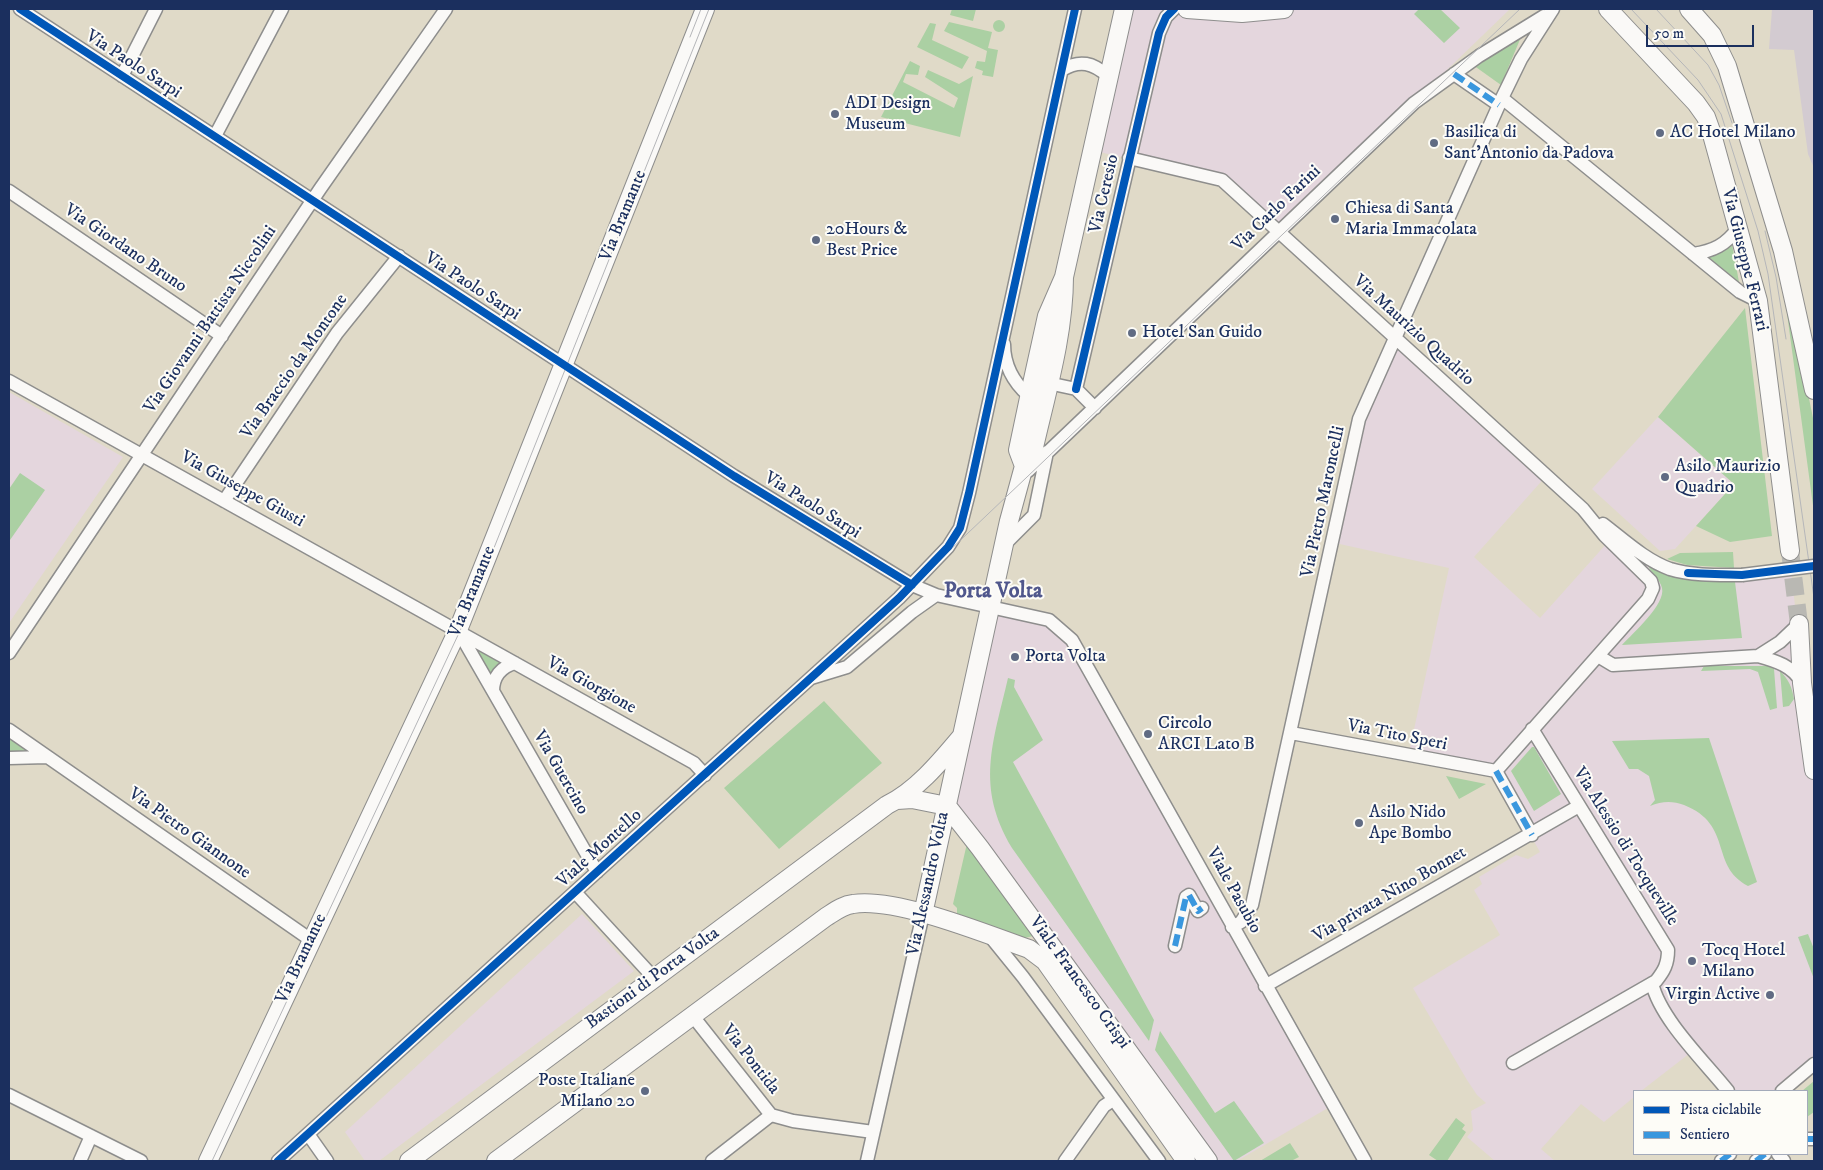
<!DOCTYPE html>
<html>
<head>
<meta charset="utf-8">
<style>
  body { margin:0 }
  #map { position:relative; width:1823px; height:1170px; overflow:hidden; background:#e0dac8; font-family:"IM FELL DW Pica",serif }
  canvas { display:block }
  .frame { position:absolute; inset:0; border:10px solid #1b2f5e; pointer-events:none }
  .legend { position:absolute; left:1633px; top:1090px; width:175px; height:65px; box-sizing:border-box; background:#fdfcf7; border:1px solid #a3aaba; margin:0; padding:6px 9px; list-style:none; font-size:15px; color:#1b2f5e }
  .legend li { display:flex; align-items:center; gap:10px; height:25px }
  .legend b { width:25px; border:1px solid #a3aaba }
  .scale { position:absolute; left:1646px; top:25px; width:108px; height:22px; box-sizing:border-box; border:2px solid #1b2f5e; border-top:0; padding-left:6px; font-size:15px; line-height:18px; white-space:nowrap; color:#1b2f5e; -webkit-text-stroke:4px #fdfcf7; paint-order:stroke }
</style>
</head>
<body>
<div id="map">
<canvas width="1823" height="1170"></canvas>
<div class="frame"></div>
<ul class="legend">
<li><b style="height:6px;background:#0057b8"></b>Pista ciclabile</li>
<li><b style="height:6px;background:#3a97de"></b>Sentiero</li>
</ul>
<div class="scale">50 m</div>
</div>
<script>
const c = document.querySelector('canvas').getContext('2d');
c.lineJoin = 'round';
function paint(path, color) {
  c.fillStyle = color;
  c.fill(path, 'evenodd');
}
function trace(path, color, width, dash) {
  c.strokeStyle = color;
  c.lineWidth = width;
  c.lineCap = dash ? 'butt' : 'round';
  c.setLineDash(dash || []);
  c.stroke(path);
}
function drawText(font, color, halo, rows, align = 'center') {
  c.font = font + ' "IM FELL DW Pica",serif';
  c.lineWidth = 4;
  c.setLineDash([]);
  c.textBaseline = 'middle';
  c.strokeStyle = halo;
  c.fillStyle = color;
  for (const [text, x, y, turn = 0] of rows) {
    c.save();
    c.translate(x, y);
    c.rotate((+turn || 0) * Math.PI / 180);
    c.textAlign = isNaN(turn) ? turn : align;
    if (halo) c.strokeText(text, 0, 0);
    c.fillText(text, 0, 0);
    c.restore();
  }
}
paint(new Path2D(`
  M1125,9L1289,10L1510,9L1279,232L1221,180L1095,151Z
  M1395,338L1547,475L1474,557L1540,618L1616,533L1669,569L1791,570L1814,777V1063L1781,1091H1727L1694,1050L1641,1091H1634V1097L1604,1122L1581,1104L1541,1149L1555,1161H1495L1467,1137L1473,1130L1471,1111L1486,1103L1477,1095L1467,1080L1413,988L1500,935L1474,890L1482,884L1479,877L1516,855L1528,859L1540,852L1495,772L1408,757L1449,568L1335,543L1359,419Z
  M9,392L123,457L9,623Z
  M1658,417L1734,484L1675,549L1660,551L1592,489Z
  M991,607L1061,630L1333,1105L1237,1161H1209L948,806Z
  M582,914L634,971L379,1161H365L345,1132Z`), '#e4d6dd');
paint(new Path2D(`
  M1772,9H1814V168L1808,154L1794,50L1769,49Z`), '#d3cbd1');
paint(new Path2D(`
  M952,9H976L973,21L950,15Z
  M1419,9H1440L1460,28L1444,43L1414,14Z
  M993 26a6 6 0 1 1 12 0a6 6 0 1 1-12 0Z
  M949,22L992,32L988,48L998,50L993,77L982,75L983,71L975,68L977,61L985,62L987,51L944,31Z
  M930,23L936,24L932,40L969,57L962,69L917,47Z
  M1521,37L1501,85L1473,65Z
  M910,61L920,66L918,75L906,74L903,82L954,108L958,98L925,77L928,70L959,84L973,76L960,137L881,117Z
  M1732,244L1739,282L1708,257L1720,253Z
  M1790,305L1814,423V513L1786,306Z
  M1745,308L1772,536L1730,542L1696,526L1734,484L1658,417Z
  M20,473L45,490L10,540L9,489Z
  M1733,552L1734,568L1687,565L1667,559L1680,553Z
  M1647,564C1674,582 1704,580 1735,582L1742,638L1622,645C1633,633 1666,604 1662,588C1660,579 1651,573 1647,564Z
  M473,644L505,662L490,679Z
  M1704,666H1768L1774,669L1777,708L1770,710L1758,672L1750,669L1701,671Z
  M1780,671C1789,680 1792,687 1794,699L1789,706L1783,707Z
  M1008,678L1015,680L1014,687L1043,740L1013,762L1154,1020L1149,1041L1012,848C975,786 993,743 1008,678Z
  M824,701L882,763L779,849L724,788Z
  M9,734L36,754H9Z
  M1709,738L1757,882L1748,886C1709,865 1734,825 1684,805C1673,801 1662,801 1650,806L1655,800L1649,776L1638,769H1629L1612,741Z
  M1532,747H1534L1561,794L1534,811L1511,771Z
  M1446,776L1486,784L1459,799Z
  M968,839L1032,929L1033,936L1025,938L957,914V908L953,904Z
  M1808,934L1814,949V979L1798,937Z
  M1160,1031L1215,1113L1234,1101L1264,1143L1234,1161L1155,1050Z
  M1814,1081V1112L1807,1117V1091H1802Z
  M1456,1118L1465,1125L1462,1129L1466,1132L1447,1161H1438L1429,1155Z
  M1290,1143L1299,1157L1291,1161H1260Z`), '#abd0a3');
trace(new Path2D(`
  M1790,551L1799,624`), '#b9b8b3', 18, [18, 9]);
const street = new Path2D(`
  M20,9L734,476L912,585L936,595L1049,620L1072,640L1365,1161
  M1062,70C1080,59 1093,63 1108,76
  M1454,74L1499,105
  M122,76L156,9
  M1502,98L1740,292L1758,301
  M215,136L282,9
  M1129,158L1222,180L1583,509L1605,536L1651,581L1653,588L1648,599L1496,771
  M9,191L222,336
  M1693,254C1713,251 1726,245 1738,228
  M1004,344C1004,366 1013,382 1029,396
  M9,381L694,763L705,775
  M1048,383L1076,389L1095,408
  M1076,389L1159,33L1166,17L1174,9
  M1028,471L1414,103L1479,56L1544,16
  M224,501L337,333L399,256
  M1603,524C1624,540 1645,560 1670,569C1693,576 1718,575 1742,575
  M1004,545L1034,515L1047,452
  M459,632L597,872
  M9,653L320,189L446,9
  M1598,656L1613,665L1758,656C1776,661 1793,666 1802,683
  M1758,656L1780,642L1799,624
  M811,678L847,667L912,612L936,595
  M493,691C493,677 501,667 515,663
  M9,730L311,940
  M1291,733L1496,771
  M9,758L47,757
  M1496,771L1532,835
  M575,892L654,978
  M1232,927L1241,922L1252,905L1359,419L1502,98L1521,59L1553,9
  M989,935L1023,977L1159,1161
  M1175,946L1186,897L1189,895L1198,911L1202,908
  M1652,983C1660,1019 1705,1062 1728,1091
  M1265,986L1579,806
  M692,1015L771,1115L793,1121L873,1132
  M1513,1063L1656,981C1664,971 1668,964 1668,950L1532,729
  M1782,1091L1814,1064
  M9,1095L141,1161
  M308,1134L327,1161
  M1807,1139H1814
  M1778,1154L1784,1161
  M80,1161L91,1136
  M278,1161L899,598L948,547L960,528L969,493L1075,9
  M712,1161L771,1115
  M867,1161L923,914
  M1065,1161L1104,1106L1113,1100
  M1721,1161L1730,1154
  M1756,1161L1765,1154`);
const secondary = new Path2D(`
  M1187,9L1242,13L1284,9
  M1608,9L1696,103L1706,117L1711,131L1758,301L1790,551
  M1689,9L1712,35L1727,66L1783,251L1814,390
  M1024,466L1018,450L1030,393L1047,316L1064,277L1124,9
  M1799,624L1802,683L1814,770
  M897,800L912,799L947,806
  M947,806L980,848L1208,1161
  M923,914L1009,521L1024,466L1032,456C1045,397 1064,337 1064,277
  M208,1161L458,630L705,9
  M409,1161L887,805C916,791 940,762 961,737
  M496,1161L826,917C834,912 843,905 853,904C896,897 986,934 1029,949L1045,961L1186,1161`);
trace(street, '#8e8e8d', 15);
trace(secondary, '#8e8e8d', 20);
trace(street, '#faf9f7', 12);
trace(secondary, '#faf9f7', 18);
trace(new Path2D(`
  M1631,9L1698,80L1721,114L1758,231L1768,274L1814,598
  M1656,9L1708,65L1719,85L1732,123
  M690,37L701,9
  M1765,231L1776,277L1786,339
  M212,1161L466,618L709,9
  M284,1161L901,601L948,552L1520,9`), '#b5b6b9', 1);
const streetBridge = new Path2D(`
  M1742,575L1814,566`);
trace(streetBridge, '#8e8e8d', 15, []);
trace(streetBridge, '#faf9f7', 12);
trace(new Path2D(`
  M1454,74L1499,105
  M1496,771L1532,835
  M1175,946L1186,897L1189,895L1198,911L1202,908
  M1807,1139H1814
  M1721,1161L1730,1154
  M1756,1161L1765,1154`), '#3a97de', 6, [12, 6]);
trace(new Path2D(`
  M20,9L734,476L912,585
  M1076,389L1159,33L1166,17L1174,9
  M1688,573L1742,575L1814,566
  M278,1161L899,598L948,547L960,528L969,493L1075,9`), '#0057b8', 8);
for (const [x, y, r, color] of [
  [835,114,5,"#606b83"],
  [1660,133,5,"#606b83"],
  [1434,143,5,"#606b83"],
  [1335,219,5,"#606b83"],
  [816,240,5,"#606b83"],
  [1132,333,5,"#606b83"],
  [1665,477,5,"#606b83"],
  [1015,657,5,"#606b83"],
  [1148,734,5,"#606b83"],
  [1359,823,5,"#606b83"],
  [1692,961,5,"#606b83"],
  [1770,995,5,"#606b83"],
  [645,1091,5,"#606b83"]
]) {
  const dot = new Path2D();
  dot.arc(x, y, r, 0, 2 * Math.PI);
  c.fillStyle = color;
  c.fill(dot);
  trace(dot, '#fdfcf7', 2);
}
drawText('18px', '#1b2f5e', '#fdfcf7', [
  ["Via Paolo Sarpi",133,65,33],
  ["Via Ceresio",1105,194,-77],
  ["Via Carlo Farini",1277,209,-44],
  ["Via Bramante",624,216,-68],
  ["Via Giordano Bruno",125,249,34],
  ["Via Giuseppe Ferrari",1744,260,76],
  ["Via Paolo Sarpi",472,287,33],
  ["Via Giovanni Battista Niccolini",211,320,-56],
  ["Via Maurizio Quadrio",1413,331,42],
  ["Via Braccio da Montone",295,367,-55],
  ["Via Giuseppe Giusti",242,490,29],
  ["Via Pietro Maroncelli",1324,502,-78],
  ["Via Paolo Sarpi",812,506,32],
  ["Via Bramante",473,592,-68],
  ["Via Giorgione",591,686,29],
  ["Via Tito Speri",1397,736,11],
  ["Via Guercino",560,773,60],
  ["Via Pietro Giannone",189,834,35],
  ["Via Alessio di Tocqueville",1625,847,58],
  ["Viale Montello",600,849,-42],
  ["Via Alessandro Volta",929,884,-78],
  ["Viale Pasubio",1233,891,61],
  ["Via privata Nino Bonnet",1390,895,-30],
  ["Via Bramante",302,959,-65],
  ["Bastioni di Porta Volta",653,979,-36],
  ["Viale Francesco Crispi",1079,983,54],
  ["Via Pontida",750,1060,52]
]);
drawText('18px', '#1b2f5e', '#fdfcf7', [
  ["ADI Design",845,104],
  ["Museum",845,125],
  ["Basilica di",1444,133],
  ["Sant'Antonio da Padova",1444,154],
  ["AC Hotel Milano",1670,133],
  ["Chiesa di Santa",1345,209],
  ["Maria Immacolata",1345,230],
  ["20Hours &",826,230],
  ["Best Price",826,251],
  ["Hotel San Guido",1142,333],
  ["Asilo Maurizio",1675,467],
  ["Quadrio",1675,488],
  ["Porta Volta",1025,657],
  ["Circolo",1158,724],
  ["ARCI Lato B",1158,745],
  ["Asilo Nido",1369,813],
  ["Ape Bombo",1369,834],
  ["Tocq Hotel",1702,951],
  ["Milano",1702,972],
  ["Virgin Active",1760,995,"right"],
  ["Poste Italiane",635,1081,"right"],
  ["Milano 20",635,1102,"right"]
], 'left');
drawText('bold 22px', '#50578c', '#fdfcf7', [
  ["Porta Volta",993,592]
]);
</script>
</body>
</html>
